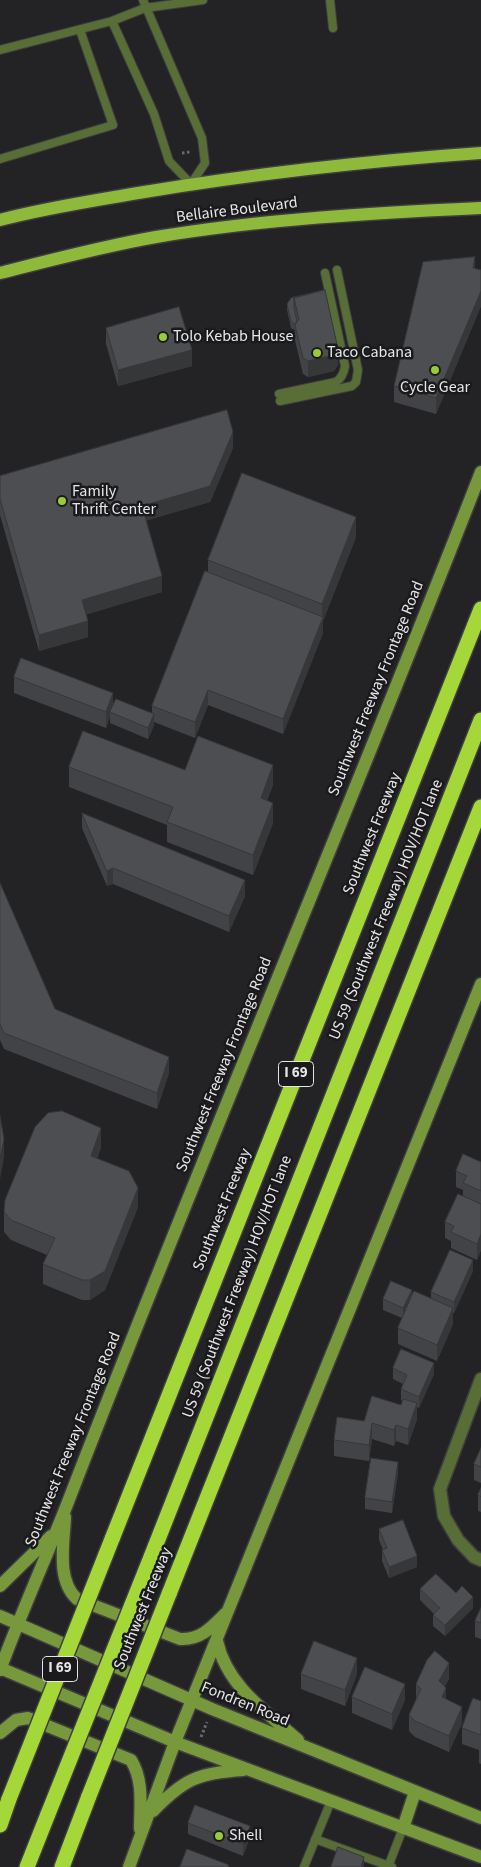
<!DOCTYPE html>
<html>
<head>
<meta charset="utf-8">
<style>
  body { margin:0 }
  canvas { display:block; background:#232326 }
</style>
</head>
<body>
<canvas width="481" height="1867"></canvas>
<script>
const c = document.querySelector('canvas').getContext('2d');
c.lineJoin = 'round';
function trace(path, color, width, dash) {
  c.strokeStyle = color;
  c.lineWidth = width;
  c.lineCap = dash ? 'butt' : 'round';
  c.setLineDash(dash || []);
  c.stroke(path);
}
function paint(path, color) {
  c.fillStyle = color;
  c.fill(path, 'evenodd');
}
function drawText(font, color, halo, rows, align = 'center') {
  c.font = font + ' "Source Sans 3",sans-serif';
  c.lineWidth = 5;
  c.setLineDash([]);
  c.textBaseline = 'middle';
  c.strokeStyle = halo;
  c.fillStyle = color;
  for (const [text, x, y, turn = 0] of rows) {
    c.save();
    c.translate(x, y);
    c.rotate((+turn || 0) * Math.PI / 180);
    c.textAlign = isNaN(turn) ? turn : align;
    if (halo) c.strokeText(text, 0, 0);
    c.fillText(text, 0, 0);
    c.restore();
  }
}
const lane = new Path2D(`
  M330,0L333,28
  M112,21L154,114L169,161L191,184L205,163L202,138L143,0
  M0,50L112,21L145,8L203,0
  M0,159L113,125L80,30
  M279,394L336,382C342,378 344,373 345,366L325,273
  M280,401L352,386L356,382L358,370L337,270
  M315,1839L392,1867
  M304,1867L331,1801
  M388,1867L403,1828`);
const street = new Path2D(`
  M481,1379L440,1489L444,1516L458,1540L474,1557L481,1560`);
const secondary = new Path2D(`
  M65,1517C64,1543 56,1580 77,1599L180,1639C201,1640 212,1627 226,1613
  M0,1586L51,1536
  M0,1616L212,1709L481,1818
  M217,1641C227,1686 265,1711 298,1740
  M0,1668L175,1742L481,1857
  M0,1670C21,1613 46,1558 68,1502C201,1157 347,817 481,472
  M0,1733L16,1720L28,1718L131,1760C144,1781 140,1806 140,1829
  M153,1811C184,1779 198,1773 243,1770
  M403,1828L415,1792
  M129,1867L175,1742L481,984`);
const primary = new Path2D(`
  M0,220C45,208 92,201 138,193C252,174 366,161 481,153
  M0,273C51,260 104,246 156,237C263,219 373,213 481,208`);
const highway = new Path2D(`
  M112,1539L481,609
  M151,1557L481,720
  M169,1594L481,807
  M0,1825L9,1799
  M27,1867L48,1814
  M62,1867L89,1796`);
trace(lane, '#3e3e41', 10);
trace(street, '#3e3e41', 15);
trace(secondary, '#3e3e41', 15);
trace(primary, '#3e3e41', 15);
trace(highway, '#3e3e41', 18);
trace(new Path2D(`
  M182,153L190,152
  M201,1737L207,1722`), '#69696c', 3, [2.5, 2.5]);
trace(lane, '#596e36', 8);
trace(street, '#596e36', 12);
trace(secondary, '#78993b', 12);
trace(primary, '#8fb93b', 12);
trace(highway, '#a4d738', 15);
const highwayBridge = new Path2D(`
  M89,1796L169,1594
  M9,1799L112,1539
  M48,1814L151,1557`);
trace(highwayBridge, '#3e3e41', 18, []);
trace(highwayBridge, '#a4d738', 15);
paint(new Path2D(`
  M475,269L481,270V306L436,414L394,402V386Z
  M320,291L338,365L334,371L308,377L303,374L295,340V330L291,328L287,310V304L291,298Z
  M106,328L192,366L118,386L106,344Z
  M233,448L210,502L146,520L162,592L86,614L88,637L39,651L0,515V476Z
  M356,537L323,621V633L283,734L208,705L195,738L154,722V725L148,739L110,723V716L106,728L14,693V677L113,706L152,714V706L208,572V560Z
  M69,767L185,770L273,785L267,800L273,823L253,875L167,842V825L69,787Z
  M82,813L245,896L229,932L113,884L107,886L82,828Z
  M0,883L55,1009L169,1073L157,1109L4,1049L0,1040Z
  M101,1148L97,1158L138,1207L105,1290L90,1300H82L43,1284V1264L47,1255L11,1240L4,1232V1212Z
  M481,1162V1250L477,1260L451,1248V1241L445,1238V1222L463,1197V1190L456,1187V1171Z
  M473,1271L454,1313H453V1324L437,1361L398,1344V1328L402,1318L383,1310V1299L412,1296L431,1299V1292Z
  M393,1368L434,1374L419,1408L417,1407V1419L408,1445L396,1441L394,1446L372,1439L369,1461L334,1456V1440L364,1421L401,1405L402,1401L401,1400V1389L403,1384L393,1379Z
  M481,1448V1483L474,1480V1464Z
  M398,1473L392,1513L365,1509V1498Z
  M481,1488V1512L478,1511V1495Z
  M379,1529L417,1567L389,1578L382,1561V1550H383L379,1540Z
  M420,1589L456,1593L473,1608L445,1636L433,1626V1615L434,1614L420,1600Z
  M481,1608V1639L475,1637V1621Z
  M301,1674H357L345,1706L301,1689Z
  M449,1679L445,1686L446,1699L462,1723L449,1752L415,1737L409,1731V1715L416,1700V1684Z
  M352,1697L405,1700L392,1730L352,1713Z
  M481,1701V1764L479,1763V1750L462,1744V1728Z
  M188,1823L250,1837L243,1856L188,1834Z`), '#424346');
paint(new Path2D(`
  M475,257V273L473,268Z
  M481,291V306L436,414V398Z
  M338,349V365L334,371L308,377V361Z
  M192,350V366L118,386V370Z
  M233,432V448L210,502L142,522V506Z
  M356,517V537L323,621V633L283,734V719L322,620V604Z
  M162,576V592L82,616V600Z
  M88,621V637L39,651V635Z
  M208,690V705L195,738V722Z
  M113,693V709L110,712V716L106,728V712Z
  M154,714V725L148,739V728Z
  M273,765V785L261,817V798Z
  M273,803V823L253,875V855Z
  M113,868V884L107,886V871Z
  M245,880V896L229,932V916Z
  M169,1057V1073L157,1109V1093Z
  M101,1128V1148L91,1176V1156Z
  M4,1139V1158L0,1179V1159Z
  M138,1188V1207L105,1290L90,1300V1280Z
  M481,1234V1250L477,1260V1244Z
  M473,1260V1271L454,1313V1302Z
  M412,1290V1301L403,1319V1308Z
  M453,1308V1324L437,1361V1345Z
  M434,1363V1374L419,1408V1397Z
  M417,1403V1419L408,1445V1429Z
  M372,1423V1439L369,1461V1445Z
  M396,1425V1441L394,1446V1430Z
  M398,1462V1473L392,1513V1502Z
  M417,1556V1567L389,1578V1567Z
  M473,1597V1608L445,1636V1625Z
  M357,1658V1674L345,1706V1690Z
  M449,1663V1679L439,1697V1681Z
  M405,1684V1700L392,1730V1714Z
  M446,1688V1704L442,1697Z
  M462,1707V1723L449,1752V1736Z
  M250,1826V1837L243,1856V1844Z
  M364,1857V1867H361Z`), '#363739');
const building = new Path2D(`
  M475,257L473,268L481,270V291L436,398L394,386L423,262Z
  M325,290L338,349L334,355L308,361L303,358L295,325L299,319L294,298Z
  M320,291L294,298V308L297,321L295,324L291,322L287,304L291,298Z
  M179,307L192,350L118,370L106,328Z
  M227,410L233,432L210,486L142,506L162,576L82,600L88,621L39,635L0,499V476Z
  M242,473L356,517L322,604L208,560Z
  M205,571L323,617L283,719L208,690L195,722L152,706Z
  M21,658L113,693L106,712L14,677Z
  M116,699L154,714L148,728L110,712Z
  M83,731L185,770L198,736L273,765L261,798L273,803L253,855L167,822L173,807L69,767Z
  M82,813L245,880L229,916L113,868L107,871Z
  M0,883L55,1009L169,1057L157,1093L4,1033L0,1024Z
  M62,1111L101,1128L91,1156L129,1171L138,1188L105,1271L90,1280H82L43,1264L55,1238L11,1220L4,1212L5,1200L35,1127L48,1113Z
  M0,1116L4,1139L0,1159Z
  M463,1154L481,1162V1191L463,1183L467,1176L456,1171Z
  M458,1194L481,1204V1234L477,1244L451,1232L454,1226L445,1222Z
  M450,1250L473,1260L454,1302L431,1292Z
  M391,1281L412,1290L403,1308L383,1299Z
  M414,1291L453,1308L437,1345L398,1328Z
  M401,1349L434,1363L419,1397L401,1389L407,1375L393,1368Z
  M372,1396L401,1405L403,1399L417,1403L408,1429L396,1425L394,1430L372,1423L369,1445L334,1440L337,1417L364,1421Z
  M481,1448V1467L474,1464Z
  M371,1458L398,1462L392,1502L365,1498Z
  M481,1488V1497L478,1495Z
  M403,1520L417,1556L389,1567L382,1550L387,1548L379,1529Z
  M436,1574L456,1593L462,1586L473,1597L445,1625L433,1615L440,1608L420,1589Z
  M481,1608V1623L475,1621Z
  M314,1641L357,1658L345,1690L301,1674Z
  M435,1651L449,1663L439,1681L446,1688L442,1697L462,1707L449,1736L415,1721L409,1715L421,1689L416,1684L427,1660Z
  M365,1667L405,1684L392,1714L352,1697Z
  M473,1698L481,1701V1735L462,1728Z
  M195,1805L250,1826L243,1844L188,1823Z
  M338,1847L364,1857L361,1867H331Z
  M187,1849L229,1865L228,1867H180Z`);
paint(building, '#4d4e51');
trace(building, '#363739', 1);
for (const [x, y, r, color] of [
  [163,337,5,"#9acb34"],
  [317,353,5,"#9acb34"],
  [435,370,5,"#9acb34"],
  [62,501,5,"#9acb34"],
  [219,1836,5,"#9acb34"]
]) {
  const dot = new Path2D();
  dot.arc(x, y, r, 0, 2 * Math.PI);
  c.fillStyle = color;
  c.fill(dot);
  trace(dot, '#1a1a1c', 2);
}
for (const [x, y, w] of [
  [296,1074,35],
  [60,1669,35]
]) {
  const box = new Path2D();
  box.roundRect(x - w / 2, y - 12.5, w, 25, 4);
  c.fillStyle = '#1a1a1c';
  c.fill(box);
  trace(box, '#e6e6e8', 1);
}
drawText('bold 15px', '#e6e6e8', null, [
  ["I 69",296,1074],
  ["I 69",60,1669]
]);
drawText('16px', '#e6e6e8', '#1a1a1c', [
  ["Bellaire Boulevard",237,211,-7],
  ["Southwest Freeway Frontage Road",377,689,-68],
  ["Southwest Freeway",373,834,-68],
  ["US 59 (Southwest Freeway) HOV/HOT lane",387,910,-68],
  ["Southwest Freeway Frontage Road",225,1065,-68],
  ["Southwest Freeway",223,1210,-68],
  ["US 59 (Southwest Freeway) HOV/HOT lane",238,1287,-69],
  ["Southwest Freeway Frontage Road",74,1440,-68],
  ["Southwest Freeway",144,1609,-68],
  ["Fondren Road",245,1705,22]
]);
drawText('16px', '#e6e6e8', '#1a1a1c', [
  ["Tolo Kebab House",173,337],
  ["Taco Cabana",327,353],
  ["Cycle Gear",435,388,"center"],
  ["Family",72,492],
  ["Thrift Center",72,510],
  ["Shell",229,1836]
], 'left');
</script>
</body>
</html>
